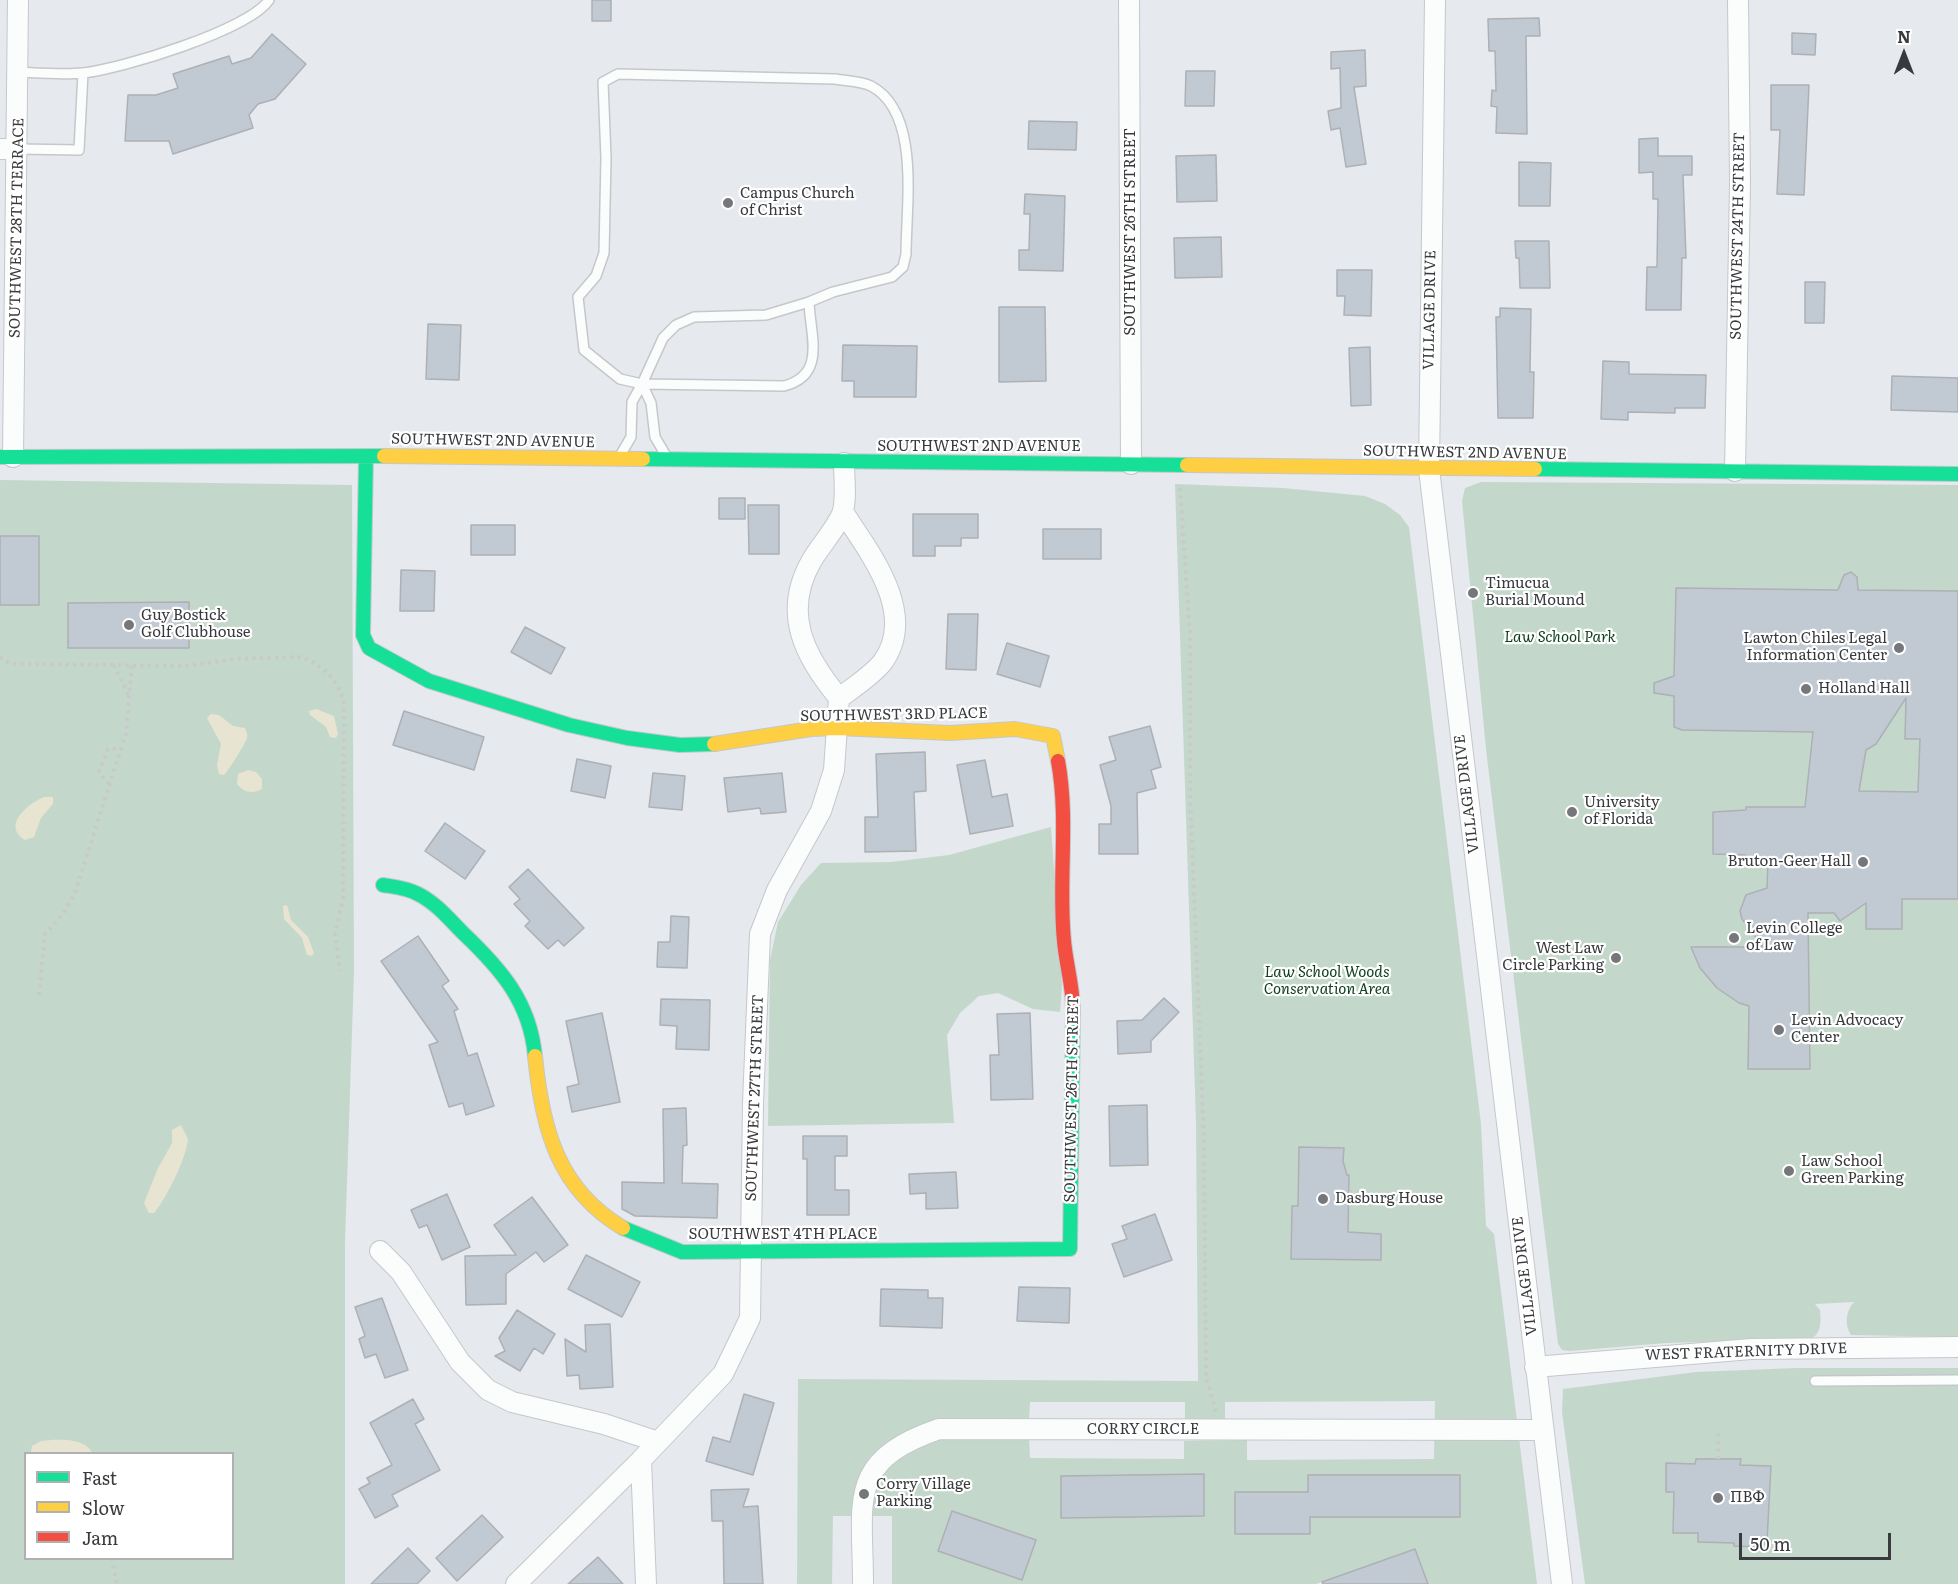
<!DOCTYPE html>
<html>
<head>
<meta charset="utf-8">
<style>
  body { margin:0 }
  #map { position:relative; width:1958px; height:1584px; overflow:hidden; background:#e6e9ee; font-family:Literata,serif }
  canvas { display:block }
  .legend { position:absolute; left:24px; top:1452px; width:210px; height:108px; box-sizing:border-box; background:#fff; border:2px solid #afb0b1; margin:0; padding:8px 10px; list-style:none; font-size:18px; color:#383a3d }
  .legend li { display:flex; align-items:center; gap:12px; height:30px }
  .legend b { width:30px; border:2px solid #afb0b1 }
  .north { position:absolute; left:1874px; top:24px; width:60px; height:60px; -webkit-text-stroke:4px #fff; paint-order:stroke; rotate:0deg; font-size:16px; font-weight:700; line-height:24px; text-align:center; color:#383a3d }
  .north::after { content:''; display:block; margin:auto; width:21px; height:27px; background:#383a3d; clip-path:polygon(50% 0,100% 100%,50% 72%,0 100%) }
  .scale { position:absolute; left:1739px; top:1533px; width:152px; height:27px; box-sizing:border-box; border:3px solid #383a3d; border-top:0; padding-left:8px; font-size:18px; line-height:21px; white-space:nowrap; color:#383a3d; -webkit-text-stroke:4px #fff; paint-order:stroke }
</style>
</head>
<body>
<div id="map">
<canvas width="1958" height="1584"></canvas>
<ul class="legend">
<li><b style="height:8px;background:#16e098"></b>Fast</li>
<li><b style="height:8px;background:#ffcf43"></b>Slow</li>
<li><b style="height:8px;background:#f24e42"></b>Jam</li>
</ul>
<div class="north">N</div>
<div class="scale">50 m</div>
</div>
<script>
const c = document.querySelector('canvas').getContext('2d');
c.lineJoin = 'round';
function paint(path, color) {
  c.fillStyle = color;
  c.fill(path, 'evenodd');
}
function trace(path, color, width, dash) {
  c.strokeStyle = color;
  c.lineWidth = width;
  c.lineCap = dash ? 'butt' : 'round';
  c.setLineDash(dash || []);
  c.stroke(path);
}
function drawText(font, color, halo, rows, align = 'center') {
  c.font = font + ' Literata,serif';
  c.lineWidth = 4.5;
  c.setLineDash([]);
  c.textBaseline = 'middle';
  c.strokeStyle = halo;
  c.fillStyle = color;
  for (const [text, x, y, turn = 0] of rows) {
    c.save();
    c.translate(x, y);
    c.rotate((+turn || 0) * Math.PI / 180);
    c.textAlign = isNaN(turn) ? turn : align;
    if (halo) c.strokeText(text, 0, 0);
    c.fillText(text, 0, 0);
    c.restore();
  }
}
paint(new Path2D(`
  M0,480L352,485L354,972L345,1243V1584H0ZM26,1454H232V1558H26Z
  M1481,482L1958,485V1337L1851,1335C1844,1325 1846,1310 1854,1302L1815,1304L1820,1310C1821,1321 1822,1334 1810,1339L1666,1343L1570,1351L1562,1350L1558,1344L1486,749L1462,501L1465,488Z
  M1175,484L1283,488L1365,496L1385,504L1400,515L1409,527L1481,1124L1486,1226L1494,1234L1537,1584H1428L1414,1549L1316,1584H892V1516H871C879,1425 961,1437 1029,1437L1030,1458L1184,1459V1441L1247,1440V1460L1434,1459L1435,1401L1225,1402V1420H1185V1402H1030L1029,1420C952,1426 857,1412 854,1516H833L832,1584H797L798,1379L1198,1381L1196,1122ZM1204,1474V1516L1061,1518V1476ZM1308,1475H1459L1460,1517H1310L1309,1534H1235V1492H1308ZM952,1511L1036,1540L1022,1580L938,1550Z
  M1051,827L1062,985L1060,1012L1033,1009L998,993L979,996L960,1013L947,1035L954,1123L768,1126L770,960L778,922L801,885L821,863L891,862L949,855Z
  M1796,1368H1958V1584H1585L1562,1412L1563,1389L1696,1372Z`), '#c3d8ca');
paint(new Path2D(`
  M316,709L334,716L338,734L336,738L330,737L326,727L310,715L309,711Z
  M211,714L219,715L233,726L245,728C246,731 248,734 247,738C247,741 227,773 224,775L219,774L217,765L221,744L207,718Z
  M248,770L256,772L262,779V789C254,794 244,793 237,784L238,774Z
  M44,797H53V804L41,818L34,837L25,840C1,825 29,803 44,797Z
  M287,905L291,920L308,937L314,953L312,956L307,955L302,938L284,919L283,906Z
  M181,1125L188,1139C187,1156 166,1200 154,1213H149L144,1203L158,1168L172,1143V1130Z
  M41,1441C55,1439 86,1437 92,1453H31L32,1446Z`), '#e7e4d1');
const building = new Path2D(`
  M592,0H611V21H592Z
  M1539,18L1540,36H1526L1527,134L1496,133L1497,107L1491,106L1492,90L1496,91L1495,51H1489L1488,19Z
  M1792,33L1816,34L1815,55L1792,54Z
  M272,34L306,64L275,99L258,104L249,115L253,128L173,154L169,141H125L128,95H156L178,88L173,74L229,56L232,64L251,58Z
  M1365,50L1366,86L1354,87L1366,164L1346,167L1340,128L1331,130L1328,111L1341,108L1340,68L1331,69V52Z
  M1186,71H1215L1214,106H1185Z
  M1771,85H1809L1804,195L1777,194L1780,130H1771Z
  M1029,121L1077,122L1076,150L1028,149Z
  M1658,138V156H1692V175H1683L1686,258H1682L1681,310H1646L1647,267H1657L1658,199H1653V172L1639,173V139Z
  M1216,155L1217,201L1177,202L1176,156Z
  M1519,162L1551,163L1550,206H1519Z
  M1025,194L1065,196L1063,271L1019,270V250H1029L1030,214H1024Z
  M1221,237L1222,277L1175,278L1174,238Z
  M1515,241H1549L1550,288H1520L1519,258H1516Z
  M1337,270H1372L1371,316L1344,315L1345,296H1337Z
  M1805,282H1825L1824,323H1805Z
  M999,307H1045L1046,381L999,382Z
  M1500,308L1531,309L1530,372H1534L1533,418H1498L1496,317H1500Z
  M428,324L461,325L459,380L426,379Z
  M843,345L917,346L916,397H854V381H842Z
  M1370,347L1371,405L1351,406L1349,348Z
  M1603,361L1629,362V374L1706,375L1705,408H1675V413L1628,412V420L1601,419Z
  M1892,376L1958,378V412L1891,410Z
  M719,498H745V519H719Z
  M748,505H779V554H749Z
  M913,514H978V538H961V546H935V556H913Z
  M471,525H515V555H471Z
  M1043,529H1101V559H1043Z
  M0,536H39V605H0Z
  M401,570L435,571L434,611H400Z
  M1851,572L1857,577L1858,590L1958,591V899H1902V929H1866V903L1840,921L1834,913H1808L1810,1069H1748L1749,1006L1739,1003L1717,988L1700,968L1691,947H1763L1742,919L1740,911L1746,895L1767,888L1768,860H1746V855L1713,854V812L1746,810V807H1805L1813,732L1682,730L1674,727V696L1654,693V683L1674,676L1676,588L1838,590L1844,575ZM1906,698L1905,739H1920L1918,792L1859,791L1866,750L1876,744Z
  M189,602V648H68V603Z
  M948,614H978L976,670L946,669Z
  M525,627L565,648L551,674L511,652Z
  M1007,643L1049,656L1040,687L997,674Z
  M404,711L484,737L474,770L393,745Z
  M1150,726L1161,767L1151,770L1156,788L1137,793L1138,854H1099V824H1111V806L1100,765L1116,760L1109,737Z
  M925,752L926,791L914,792L916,851L865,852V817H878L876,754Z
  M577,759L611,766L605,798L571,791Z
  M985,760L992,797L1007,794L1013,826L970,834L957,765Z
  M653,773L685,776L682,810L649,807Z
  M782,773L786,812L761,814L760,808L728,812L724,778Z
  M445,823L485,851L465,879L425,851Z
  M528,869L584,928L564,946L558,940L548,949L525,926L530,921L514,904L520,899L509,887Z
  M671,916L689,917L687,968L657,967L658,942H670Z
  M418,936L449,981L442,986L458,1009L454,1011L468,1056L477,1053L494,1106L466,1115L463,1103L449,1107L429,1045L438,1042L381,961Z
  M1164,998L1179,1012L1151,1041V1052L1118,1054L1117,1021L1142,1020Z
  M661,999L710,1000L709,1050L676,1049L677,1026L660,1025Z
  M602,1013L620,1102L572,1112L567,1087L579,1084L566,1021Z
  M1030,1013L1033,1099L991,1100L990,1055H999L997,1014Z
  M1147,1105L1148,1165L1110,1166L1109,1106Z
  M686,1108L687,1145L683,1146L682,1183L718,1184L717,1218L635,1216L622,1209V1182L664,1183L663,1109Z
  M803,1136H847V1156H835V1190H849V1215H807V1159H803Z
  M1299,1147L1344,1148L1343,1161L1347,1175H1349L1348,1232L1381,1234V1260L1291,1259L1292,1206H1298Z
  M956,1172L958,1208L926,1209V1193L910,1194L909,1174Z
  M447,1194L470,1247L442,1260L427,1225L419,1228L411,1210Z
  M532,1197L568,1245L544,1262L536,1252L506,1274V1304L466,1305L465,1256L516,1255L494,1225Z
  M1155,1214L1172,1260L1124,1277L1112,1244L1127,1239L1122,1226Z
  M586,1255L640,1282L622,1317L568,1289Z
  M1019,1287L1070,1288L1069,1323L1017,1321Z
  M881,1289L928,1290V1298H943L942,1328L880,1326Z
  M382,1298L408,1370L385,1378L376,1354L365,1358L359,1339L365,1336L355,1307Z
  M517,1310L555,1334L543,1354L534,1348L520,1371L495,1356L505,1351L499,1338Z
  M610,1324L613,1387L580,1389L579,1375L567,1376L565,1339L586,1352L585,1325Z
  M744,1394L774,1403L753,1475L706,1461L713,1437L730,1442Z
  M413,1399L424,1419L415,1424L440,1470L392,1495L398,1506L375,1518L359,1489L370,1483L367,1478L392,1465L370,1423Z
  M1696,1459H1741L1740,1465L1771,1466L1767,1541L1761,1547L1734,1546V1543L1698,1542V1533H1673L1674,1492H1666V1463L1695,1464Z
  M1204,1474V1516L1061,1518V1476Z
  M1308,1475H1460V1517H1310V1534H1235V1492H1308Z
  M749,1489L743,1507L758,1506L763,1584H724L723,1521H712L711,1490Z
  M952,1511L1036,1540L1022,1580L938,1551Z
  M482,1515L503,1537L457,1581L436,1558Z
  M408,1548L430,1571L417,1584H371Z
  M1415,1549L1428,1584H1323L1322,1582Z
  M598,1557L623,1584H568Z`);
paint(building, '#c1c9d2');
trace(building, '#adb0b4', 1.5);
const lane = new Path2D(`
  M18,72C39,73 62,75 83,73C121,69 249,30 269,0
  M618,74L835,79C846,81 861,81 871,86C921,112 906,206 906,254L903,267L892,277L833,292L809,302C810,335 827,375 784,386L642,384L620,379L584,350L578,297L596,276L604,253L606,158L603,82Z
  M18,149L79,150L83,73
  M621,454L631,437L632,402L642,384
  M665,454L655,437L651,403L642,384L663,338L676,325L694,317L766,315L809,302
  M1815,1381L1958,1380`);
const street = new Path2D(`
  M1129,0L1131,464
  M1435,0L1429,469L1562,1584
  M0,149H18
  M13,457L18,0
  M1735,471L1740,182L1738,0
  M839,698C854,687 870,677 882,663C919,614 869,552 843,512
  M380,1251L401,1272L460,1362L488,1390L512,1402L604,1424L658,1442
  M1535,1367L1751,1349L1958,1347
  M516,1584L641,1460
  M646,1584L641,1460L723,1374L750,1318L753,1103L760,934L777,890L821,811L834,770L839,698C805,657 781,613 812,560C821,545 835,530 842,514C847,501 844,477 844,463
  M863,1584C863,1500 846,1461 939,1429L1542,1430`);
const fast = new Path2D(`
  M366,456L363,635L369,648L429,681L569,725L627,738L680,745L714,744
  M0,457L384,456
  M643,459L1187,465
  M1535,469L1958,474
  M383,885C395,887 407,888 418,894C436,903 449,919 463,933C501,969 530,1002 535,1056
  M623,1228L682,1252L1070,1249L1073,1010`);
const slow = new Path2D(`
  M384,456L643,459
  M1187,465L1535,469
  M714,744L811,729L838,728L950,733L1015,729L1053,736L1058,761
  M535,1056C542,1127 557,1189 623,1228`);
const jam = new Path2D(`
  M1058,761C1069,821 1058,881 1064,941C1066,964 1073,986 1073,1010`);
trace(lane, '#c5c7cb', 12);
trace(street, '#c5c7cb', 22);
trace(fast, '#c5c7cb', 16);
trace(slow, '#c5c7cb', 16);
trace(jam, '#c5c7cb', 16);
trace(new Path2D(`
  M1180,488L1190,634V791L1204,1142L1206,1376L1216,1412
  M0,657L9,663L19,664L185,666L236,659L298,657L310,660L328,673L340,690L344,703L343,899L335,933L340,971
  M114,665L129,696
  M109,784L99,772L108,749H121
  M39,995L45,934L63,914L75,893L126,733L132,664
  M1349,1192L1362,1193
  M1718,1459V1433
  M112,1558L117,1584`), '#c8c9cb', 4, [3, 4.5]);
trace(lane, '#fbfcfc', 9);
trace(street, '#fbfcfc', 20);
trace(fast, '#16e098', 14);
trace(slow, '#ffcf43', 14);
trace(jam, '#f24e42', 14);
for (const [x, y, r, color] of [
  [728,203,6,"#75777b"],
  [1473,593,6,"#75777b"],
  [129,625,6,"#75777b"],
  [1899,648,6,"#75777b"],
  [1806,689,6,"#75777b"],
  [1572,812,6,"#75777b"],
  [1863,862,6,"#75777b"],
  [1734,938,6,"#75777b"],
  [1616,958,6,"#75777b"],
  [1779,1030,6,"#75777b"],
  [1789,1171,6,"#75777b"],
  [1323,1199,6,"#75777b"],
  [864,1494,6,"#75777b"],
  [1718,1498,6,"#75777b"]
]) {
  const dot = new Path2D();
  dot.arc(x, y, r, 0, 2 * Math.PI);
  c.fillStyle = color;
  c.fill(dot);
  trace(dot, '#fff', 2);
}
drawText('15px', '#383a3d', '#fff', [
  ["Campus Church",740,194],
  ["of Christ",740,211],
  ["Timucua",1485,584],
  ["Burial Mound",1485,601],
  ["Guy Bostick",141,616],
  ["Golf Clubhouse",141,633],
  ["Lawton Chiles Legal",1887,639,"right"],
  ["Information Center",1887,656,"right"],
  ["Holland Hall",1818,689],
  ["University",1584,803],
  ["of Florida",1584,820],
  ["Bruton-Geer Hall",1851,862,"right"],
  ["Levin College",1746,929],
  ["of Law",1746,946],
  ["West Law",1604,949,"right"],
  ["Circle Parking",1604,966,"right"],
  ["Levin Advocacy",1791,1021],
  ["Center",1791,1038],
  ["Law School",1801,1162],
  ["Green Parking",1801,1179],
  ["Dasburg House",1335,1199],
  ["Corry Village",876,1485],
  ["Parking",876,1502],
  ["ΠΒΦ",1730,1498]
], 'left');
drawText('15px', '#383a3d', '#fff', [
  ["SOUTHWEST 28TH TERRACE",17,228,-89],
  ["SOUTHWEST 26TH STREET",1131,232,-90],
  ["SOUTHWEST 24TH STREET",1738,236,-89],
  ["VILLAGE DRIVE",1430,310,-89],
  ["SOUTHWEST 2ND AVENUE",493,441,1],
  ["SOUTHWEST 2ND AVENUE",979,447],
  ["SOUTHWEST 2ND AVENUE",1465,453,1],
  ["SOUTHWEST 3RD PLACE",894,715,-1],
  ["VILLAGE DRIVE",1467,794,-97],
  ["SOUTHWEST 27TH STREET",755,1098,-88],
  ["SOUTHWEST 26TH STREET",1072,1099,-89],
  ["SOUTHWEST 4TH PLACE",783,1235],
  ["VILLAGE DRIVE",1525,1276,-97],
  ["WEST FRATERNITY DRIVE",1746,1352,-2],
  ["CORRY CIRCLE",1143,1430]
]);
drawText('italic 15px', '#114121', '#fff', [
  ["Law School Park",1560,638],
  ["Law School Woods",1327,973],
  ["Conservation Area",1327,990]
]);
</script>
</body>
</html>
